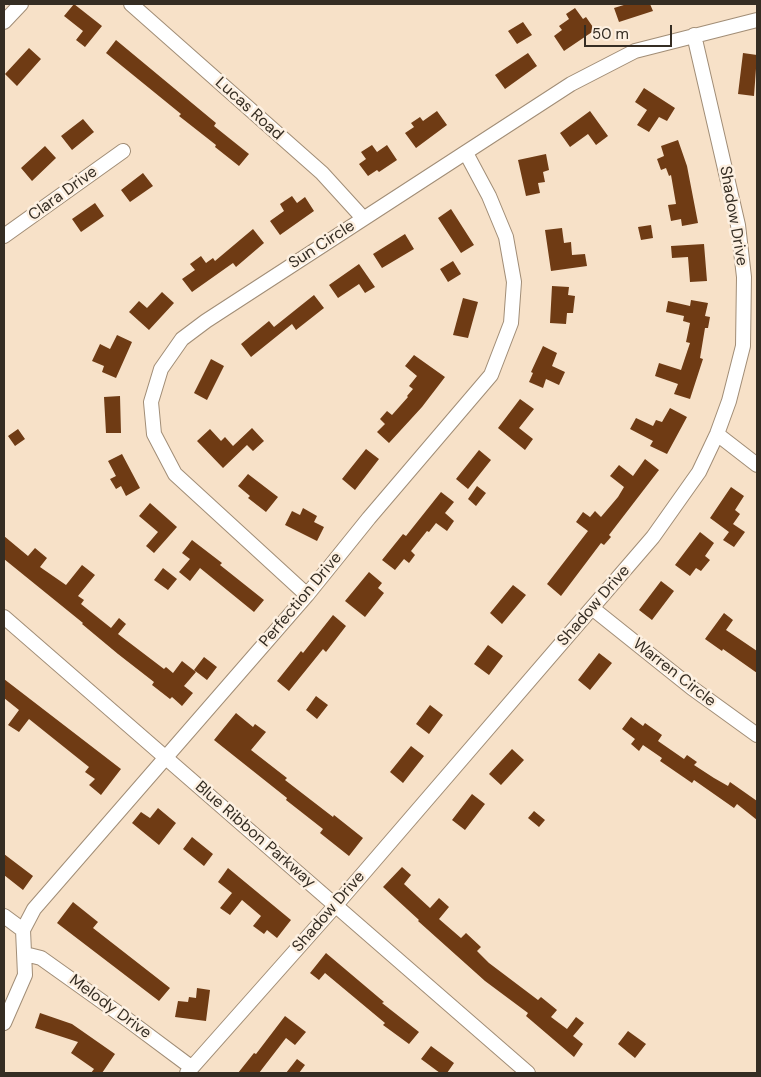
<!DOCTYPE html>
<html>
<head>
<meta charset="utf-8">
<style>
  body { margin:0 }
  #map { position:relative; width:761px; height:1077px; overflow:hidden; background:#f7e1c8; font-family:"DM Sans",sans-serif }
  canvas { display:block }
  .frame { position:absolute; inset:0; border:5px solid #352d23; pointer-events:none }
  .scale { position:absolute; left:584px; top:25px; width:88px; height:22px; box-sizing:border-box; border:2px solid #352d23; border-top:0; padding-left:6px; font-size:15px; line-height:18px; white-space:nowrap; color:#352d23; -webkit-text-stroke:4px #fdf0e1; paint-order:stroke }
</style>
</head>
<body>
<div id="map">
<canvas width="761" height="1077"></canvas>
<div class="frame"></div>
<div class="scale">50 m</div>
</div>
<script>
const c = document.querySelector('canvas').getContext('2d');
c.lineJoin = 'round';
function paint(path, color) {
  c.fillStyle = color;
  c.fill(path, 'evenodd');
}
function trace(path, color, width, dash) {
  c.strokeStyle = color;
  c.lineWidth = width;
  c.lineCap = dash ? 'butt' : 'round';
  c.setLineDash(dash || []);
  c.stroke(path);
}
function drawText(font, color, halo, rows, align = 'center') {
  c.font = font + ' "DM Sans",sans-serif';
  c.lineWidth = 5;
  c.setLineDash([]);
  c.textBaseline = 'middle';
  c.strokeStyle = halo;
  c.fillStyle = color;
  for (const [text, x, y, turn = 0] of rows) {
    c.save();
    c.translate(x, y);
    c.rotate((+turn || 0) * Math.PI / 180);
    c.textAlign = isNaN(turn) ? turn : align;
    if (halo) c.strokeText(text, 0, 0);
    c.fillText(text, 0, 0);
    c.restore();
  }
}
paint(new Path2D(`
  M74,4L102,26L85,47L76,40L83,31L64,16Z
  M627,4H650L653,11L619,22L614,8Z
  M575,8L583,19L586,17L595,30L564,51L554,36L562,30L559,26L569,19L566,14Z
  M523,22L532,35L517,44L508,31Z
  M116,40L216,123L214,126L249,154L239,166L215,147L216,145L179,116L181,114L106,53Z
  M29,48L41,59L17,86L5,74Z
  M528,53L537,66L505,89L495,75Z
  M743,53L757,55L754,96L738,94Z
  M644,88L675,108L667,121L659,117L649,132L637,125L647,110L635,102Z
  M437,111L447,125L416,148L405,133L414,127L411,123L420,117L423,121Z
  M590,111L608,136L596,145L588,134L570,147L560,133Z
  M83,119L94,132L72,150L61,136Z
  M678,140L687,166L698,223L682,226L681,219L671,221L668,205L676,204L671,175L669,176L666,168L661,170L657,159L664,156L661,146Z
  M372,145L377,152L387,145L397,160L379,172L377,170L368,176L359,164L366,159L361,152Z
  M45,146L56,158L32,181L21,168Z
  M546,154L549,170L543,172L545,182L538,183L540,193L526,196L518,160Z
  M143,173L153,186L130,202L121,190Z
  M292,196L297,203L305,197L314,211L280,235L270,221L284,211L280,204Z
  M95,203L104,216L81,232L72,219Z
  M451,209L474,245L461,253L438,218Z
  M651,225L653,238L641,240L638,227Z
  M562,228L564,243L571,242L572,255L585,254L587,266L551,271L545,230Z
  M253,229L264,243L236,267L233,263L192,292L182,279L195,270L190,264L201,256L206,263L213,258L215,261Z
  M405,234L414,249L382,268L373,254Z
  M704,244L707,281L690,282L688,257L672,258L671,246Z
  M453,261L461,274L448,282L440,269Z
  M359,264L375,287L365,293L359,284L338,298L329,285Z
  M552,286L569,287L568,295L575,296L573,313H567L566,324L550,323Z
  M162,292L174,303L149,330L129,312L139,301L147,308Z
  M314,295L324,308L296,330L292,324L251,357L241,344L269,321L274,327Z
  M463,298L478,302L468,338L453,335Z
  M691,300L708,303L705,316L710,317L708,328H705L700,358L703,359L690,399L674,394L678,384L655,376L659,363L681,370L690,343L686,342L690,323L683,321L684,316L666,312L668,301L690,306Z
  M117,335L132,342L116,378L102,372L104,366L92,361L100,344L110,349Z
  M543,346L557,353L552,366L565,372L559,385L546,379L543,388L529,382L533,373L531,372Z
  M414,355L445,377L422,407L389,443L377,432L385,424L380,419L387,411L392,415L408,397L407,396L413,389L409,386L417,376L405,366Z
  M211,359L224,366L207,400L194,393Z
  M120,396L121,433H106L104,397Z
  M520,399L534,409L519,428L533,439L525,450L498,428Z
  M670,408L687,417L667,454L650,446L653,441L630,429L636,418L653,426L656,420L662,422Z
  M252,428L264,441L253,451L247,445L223,468L197,441L210,429L221,441L225,437L233,446Z
  M18,429L25,439L15,446L8,436Z
  M366,449L379,459L355,490L342,479Z
  M479,450L491,460L468,489L456,479Z
  M122,454L140,488L126,496L121,486L116,489L110,479L116,476L108,461Z
  M645,459L659,470L609,535L611,537L604,545L601,543L561,596L547,584L588,531L576,522L583,512L590,517L595,511L601,517L618,497L624,487L610,476L619,465L633,476Z
  M248,474L278,497L266,512L248,498L250,496L238,486Z
  M477,486L486,493L476,506L468,499Z
  M731,487L744,496L735,510L740,514L733,524L745,532L734,547L723,540L729,532L710,518Z
  M441,492L454,502L445,513L454,521L447,531L436,523L429,532L427,531L411,551L415,555L409,563L404,559L395,570L382,560L403,534L406,536Z
  M150,503L177,527L154,553L146,546L158,532L139,516Z
  M303,508L317,516L314,522L324,527L317,541L285,525L292,511L300,515Z
  M700,532L714,543L705,556L710,560L701,571L696,568L690,576L675,565Z
  M4,536L28,556L35,548L47,558L40,567L66,585L82,565L95,575L78,596L84,600L81,604L111,628L119,618L126,624L118,634L164,669L166,667L173,673L182,661L196,672L184,686L193,693L182,706L172,697L170,699L152,685L154,682L118,654L82,624L83,623L4,559Z
  M192,540L222,563L220,565L264,600L254,612L200,568L190,581L179,572L190,559L182,553Z
  M163,568L177,579L168,590L154,580Z
  M369,572L382,583L378,588L384,593L365,617L345,601Z
  M661,581L674,591L652,620L639,610Z
  M513,585L526,595L502,624L490,613Z
  M724,613L733,620L726,630L757,651V673L723,649L722,651L705,639Z
  M333,615L346,626L326,652L323,649L289,691L277,681L301,651L303,653Z
  M488,645L503,656L489,675L474,664Z
  M599,653L612,663L590,690L578,680Z
  M204,657L217,667L207,680L194,670Z
  M4,679L121,769L101,795L89,785L95,779L85,772L89,767L29,719L19,732L8,725L19,710L4,698Z
  M316,696L328,705L317,719L306,710Z
  M430,705L443,715L429,734L416,724Z
  M236,713L253,727L255,724L266,732L251,750L287,778L285,780L333,817L334,815L363,838L349,856L320,833L323,829L286,800L287,798L214,740Z
  M631,717L643,726L645,723L662,735L658,741L684,759L687,755L697,762L694,765L714,778L728,786L730,782L757,801V820L737,804L734,808L694,780L692,783L660,761L662,758L643,745L639,751L631,744L635,739L622,729Z
  M411,746L424,756L403,783L390,772Z
  M512,749L524,760L501,785L489,774Z
  M472,794L485,804L465,830L452,820Z
  M158,808L176,823L159,845L132,823L141,812L150,818Z
  M534,811L545,820L539,827L528,818Z
  M192,837L213,854L204,866L183,849Z
  M4,854L33,876L23,890L4,875Z
  M402,867L411,875L404,884L430,908L439,898L449,907L439,919L461,938L466,933L481,947L477,951L489,963L538,1000L541,997L557,1010L551,1017L567,1029L576,1017L584,1023L573,1036L583,1044L574,1057L526,1016L528,1013L485,981L418,921L419,920L383,887Z
  M228,868L291,920L277,938L267,930L264,934L253,926L261,916L242,900L230,915L220,908L232,893L218,882Z
  M73,902L98,922L93,928L170,988L159,1001L57,923Z
  M326,953L384,1002L382,1003L419,1032L409,1044L383,1025L385,1023L325,973L319,980L310,973Z
  M197,988L210,990L206,1021L175,1017L178,1001L188,1002L189,997L196,998Z
  M40,1013L72,1024L115,1054L102,1073H91L94,1069L71,1053L78,1042L35,1028Z
  M285,1016L306,1032L295,1045L286,1038L259,1073H238L254,1053L256,1054Z
  M628,1031L646,1044L635,1058L618,1044Z
  M431,1046L454,1063L447,1073H440L421,1059Z
  M297,1059L305,1065L299,1073H286Z`), '#6f3b14');
const minor = new Path2D(`
  M131,4L322,173L363,218
  M4,22L21,4
  M4,236L123,151
  M717,434L757,465
  M307,595L175,474L154,434L151,402L161,369L182,339L206,321L571,84L635,51L757,20
  M592,608L692,688L757,735
  M4,617L528,1073
  M4,916L23,930
  M25,954L41,958L128,1020L191,1067
  M4,1023L25,975L23,930L34,909L307,595L369,518L491,375L511,323L514,282L506,237L489,196L466,153
  M187,1073L336,905L653,537L699,472L717,434L729,401L743,346L744,277L738,225L694,35`);
trace(minor, '#a18d76', 16);
trace(minor, '#fff', 14);
drawText('16px', '#352d23', '#fdf0e1', [
  ["Lucas Road",249,109,42],
  ["Clara Drive",63,194,-36],
  ["Shadow Drive",733,216,80],
  ["Sun Circle",322,245,-33],
  ["Perfection Drive",301,600,-50],
  ["Shadow Drive",594,606,-49],
  ["Warren Circle",674,673,38],
  ["Blue Ribbon Parkway",255,835,41],
  ["Shadow Drive",329,912,-49],
  ["Melody Drive",110,1007,36]
]);
</script>
</body>
</html>
